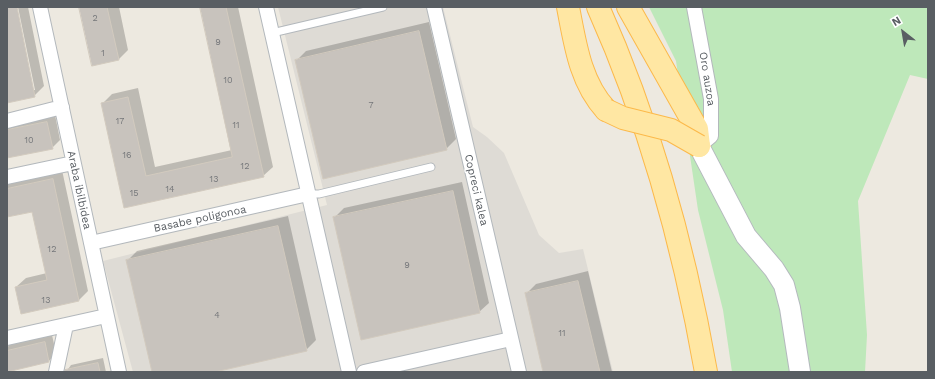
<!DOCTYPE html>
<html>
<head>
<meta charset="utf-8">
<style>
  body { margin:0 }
  #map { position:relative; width:935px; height:379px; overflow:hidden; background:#ede9e0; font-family:"Work Sans",sans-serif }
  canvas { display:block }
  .frame { position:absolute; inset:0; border:8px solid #595e63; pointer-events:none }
  .north { position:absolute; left:883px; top:12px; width:40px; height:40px; -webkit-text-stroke:3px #fff; paint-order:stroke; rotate:329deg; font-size:11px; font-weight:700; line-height:16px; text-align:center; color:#595e63 }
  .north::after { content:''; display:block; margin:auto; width:14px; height:18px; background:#595e63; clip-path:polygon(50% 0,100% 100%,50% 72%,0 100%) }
</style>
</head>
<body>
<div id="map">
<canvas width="935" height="379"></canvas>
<div class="frame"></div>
<div class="north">N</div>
</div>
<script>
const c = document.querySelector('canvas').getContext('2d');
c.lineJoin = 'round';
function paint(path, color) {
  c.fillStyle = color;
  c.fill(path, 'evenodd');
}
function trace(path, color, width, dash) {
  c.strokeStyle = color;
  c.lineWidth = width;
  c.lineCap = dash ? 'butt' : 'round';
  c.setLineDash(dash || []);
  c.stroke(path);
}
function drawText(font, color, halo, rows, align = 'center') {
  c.font = font + ' "Work Sans",sans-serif';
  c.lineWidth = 3;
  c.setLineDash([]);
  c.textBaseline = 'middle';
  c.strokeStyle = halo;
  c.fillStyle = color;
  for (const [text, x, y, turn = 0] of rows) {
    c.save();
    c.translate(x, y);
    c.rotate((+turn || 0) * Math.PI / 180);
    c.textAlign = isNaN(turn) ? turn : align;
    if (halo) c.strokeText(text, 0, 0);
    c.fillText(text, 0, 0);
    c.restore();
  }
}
paint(new Path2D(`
  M278,7H443L473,127L487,137L504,153L539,235L559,253L583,249L613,372H133L103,261L327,205Z`), '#dedbd5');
paint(new Path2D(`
  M649,7H928V79L910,75L858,201L867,335L865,372H732L723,310L698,210L676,61Z`), '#bee8ba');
paint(new Path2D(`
  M7,7H16L33,90H35L18,7H28L44,86L34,96L7,102Z
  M80,7H119L128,50L119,59Z
  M201,7H238L273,167L263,176L125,207L102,104L112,94L138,88L155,167L232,150Z
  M429,22L456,139L446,149L296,61L306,51Z
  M55,115L60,140L52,148L7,157V125Z
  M62,170L88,291L79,300L16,287L26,278L47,273L33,211L7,216V182Z
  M462,182L489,303L479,312L335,217L344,208Z
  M288,216L316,340L306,350L211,372H153L127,261L137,251Z
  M588,271L612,372H544L526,294L536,284Z
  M52,335L56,353L49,361L7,372V348L10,344Z
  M103,358L106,372H66L71,365Z`), '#0003');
const building = new Path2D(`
  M7,7H17L35,97L7,103Z
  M79,7H107L119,60L92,66Z
  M200,7H226L264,177L124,208L101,103L128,97L146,176L232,157Z
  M419,31L447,150L323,179L295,60Z
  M47,122L53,149L7,158V130Z
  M53,179L79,301L21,314L15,287L47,280L32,212L7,217V189Z
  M453,191L480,313L361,340L333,217Z
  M278,226L307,351L215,372H152L126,260Z
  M578,281L600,372H543L525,293Z
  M45,342L49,362L7,372V351Z
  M98,363L100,372H65V370Z`);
paint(building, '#c8c3bd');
trace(building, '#d2cabe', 1);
const lane = new Path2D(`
  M272,33L383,7
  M308,194H319L431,167`);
const street = new Path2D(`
  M40,7L119,372
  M266,7L349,372
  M434,7L519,372
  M694,7L711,99V136L699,146
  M7,121L62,107
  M7,177L73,163
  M91,243L308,194
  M7,338L106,316
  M56,372L66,325
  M364,372L511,339`);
const secondary = new Path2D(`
  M699,146L746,236L774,269L784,285L790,308L800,372`);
const primary = new Path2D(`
  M568,7C575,43 580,82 606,110
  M598,7C650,123 684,247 706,372
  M628,7L697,129L699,146`);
trace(lane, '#b3b8bc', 9);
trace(street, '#b3b8bc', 16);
trace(secondary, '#b4b9be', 22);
trace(primary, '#fcb94a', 24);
trace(lane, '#fff', 7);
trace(street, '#fff', 14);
trace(secondary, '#fff', 20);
trace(primary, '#ffe7a3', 22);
const primaryBridge = new Path2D(`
  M606,110L623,118L671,130L699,146`);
trace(primaryBridge, '#fcb94a', 24, []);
trace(primaryBridge, '#ffe7a3', 22);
drawText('9px', '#75777a', null, [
  ["2",95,18],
  ["9",218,42],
  ["1",103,53],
  ["10",228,80],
  ["7",371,105],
  ["17",120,121],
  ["11",236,125],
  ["10",29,140],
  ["16",127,155],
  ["12",245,166],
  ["13",214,179],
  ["14",170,189],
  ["15",134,193],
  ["12",52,249],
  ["9",407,265],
  ["13",46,300],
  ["4",217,315],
  ["11",562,333]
]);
drawText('11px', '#595e63', '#fff', [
  ["Oro auzoa",707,79,81],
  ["Araba ibilbidea",79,190,78],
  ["Copreci kalea",476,190,77],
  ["Basabe poligonoa",200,219,-12]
]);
</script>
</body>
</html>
